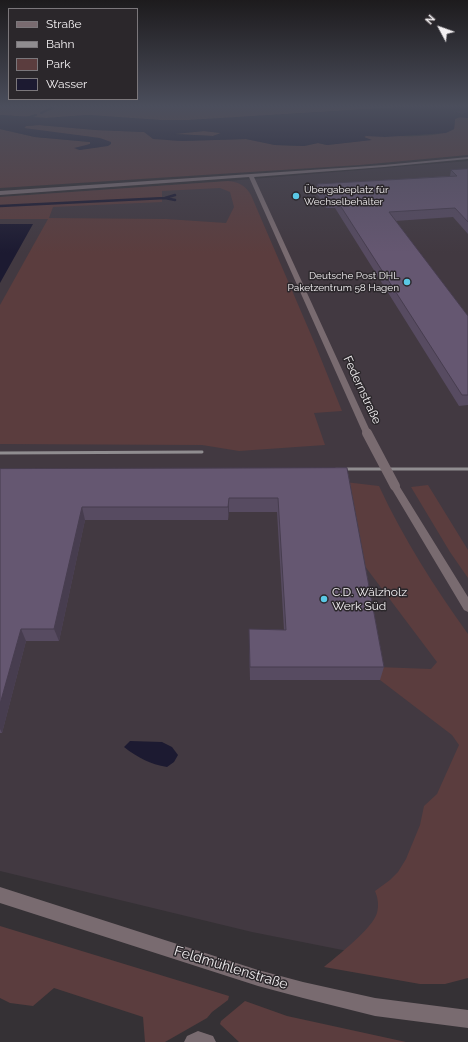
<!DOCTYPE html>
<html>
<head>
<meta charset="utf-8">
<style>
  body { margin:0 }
  #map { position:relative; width:468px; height:1042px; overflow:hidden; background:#353135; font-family:Raleway,sans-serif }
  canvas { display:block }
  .legend { position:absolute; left:8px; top:8px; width:130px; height:92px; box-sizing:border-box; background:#2b272b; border:1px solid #7b777b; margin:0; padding:5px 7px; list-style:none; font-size:12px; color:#f3f0f2 }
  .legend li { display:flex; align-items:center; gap:8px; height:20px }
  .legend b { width:20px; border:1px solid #7b777b }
  .north { position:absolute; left:420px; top:8px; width:40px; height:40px; -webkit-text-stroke:3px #2b272b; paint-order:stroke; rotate:311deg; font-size:11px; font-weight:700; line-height:16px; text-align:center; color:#f3f0f2 }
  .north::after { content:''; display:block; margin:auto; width:14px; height:18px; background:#f3f0f2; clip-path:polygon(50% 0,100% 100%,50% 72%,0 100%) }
</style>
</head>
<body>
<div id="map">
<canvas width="468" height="1042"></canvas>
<ul class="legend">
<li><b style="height:5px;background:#796b70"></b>Straße</li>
<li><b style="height:5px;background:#908d90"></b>Bahn</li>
<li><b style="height:11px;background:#5b3d3e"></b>Park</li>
<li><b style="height:11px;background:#1c1a31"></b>Wasser</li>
</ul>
<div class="north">N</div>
</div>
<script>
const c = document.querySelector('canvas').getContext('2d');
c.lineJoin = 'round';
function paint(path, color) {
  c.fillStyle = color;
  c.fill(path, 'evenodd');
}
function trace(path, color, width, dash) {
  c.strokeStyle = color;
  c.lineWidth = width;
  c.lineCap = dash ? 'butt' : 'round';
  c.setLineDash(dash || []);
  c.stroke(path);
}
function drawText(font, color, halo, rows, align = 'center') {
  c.font = font + ' Raleway,sans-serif';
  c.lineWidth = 3;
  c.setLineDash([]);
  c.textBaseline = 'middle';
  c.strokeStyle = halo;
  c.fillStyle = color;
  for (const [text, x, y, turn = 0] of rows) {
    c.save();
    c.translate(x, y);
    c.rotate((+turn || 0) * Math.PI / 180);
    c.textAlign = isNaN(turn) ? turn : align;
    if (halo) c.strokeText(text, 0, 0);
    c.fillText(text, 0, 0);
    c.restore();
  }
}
paint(new Path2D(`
  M468,161V975L252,932L0,871V197L228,181Z`), '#423941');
paint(new Path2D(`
  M0,107H403L189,120H160L88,115L46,118L0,115Z
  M460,117L468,118V155L360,165L0,188V129L35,137L90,142V144L76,150L99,147L89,137L24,129L26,126L39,125L96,130L144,132L168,140L182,141L246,139L275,145L304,146L318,143L327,145L370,140L363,137L366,136C390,135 433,140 454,129L455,119Z
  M204,131L221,133L213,136L174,134Z
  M228,181C239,182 245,185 251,195L315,344L342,411L314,413L325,445L239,451L202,445L0,444V305L48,219H0V197ZM220,188L230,192L234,207L226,223L166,219L49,218L53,207L162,202V191Z
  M345,482L379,486C403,538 435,588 468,634V978L445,984H420L324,967C338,955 372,929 377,913C379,905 378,898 375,891L390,880L398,872L406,859L420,825L424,806L437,794L459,745L452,735L380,680L377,667L431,669L437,662L358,557Z
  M428,485L468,550V578L450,552L411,487Z
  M0,926L229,996L228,1000L212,1012L207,1018L165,1042H145L143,1017L54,988L33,1006L10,1003L0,998Z
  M245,1001L287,1016L406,1042H239L220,1024L221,1021Z`), '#5b3d3e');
paint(new Path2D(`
  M403,107H468L467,110L453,111L462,114L468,112V118L460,117L455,119L454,129L446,133L385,137L366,136L364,137L372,140L327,145L318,143L304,146L275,145L246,139L182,141L153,139L144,132L96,130L39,125L26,126L24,128L100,138L111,142V144L108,146L80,150L74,148L90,144V142L35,137L0,129V115L46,118L88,115L160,120H189ZM204,131L221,133L213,136L174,134Z
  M0,224H33L0,283Z
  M130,741L162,742L172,747L178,755L174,762L167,767C150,764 138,758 124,747Z`), '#1c1a31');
trace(new Path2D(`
  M41,113L54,107
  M23,119L36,115`), '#1c1a31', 2);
trace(new Path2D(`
  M165,198L175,200
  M0,206L165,198L175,195`), '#1c1a31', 2.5);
paint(new Path2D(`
  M468,157V159L384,167L254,177L371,433L367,436L363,433L249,177L0,195V191L384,165Z
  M395,483L398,484L468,597V612L464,610L390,486Z
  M0,887L258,970L303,982L375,998L468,1010V1028L375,1016L303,998L258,986L0,903Z
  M198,1031L213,1036L216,1042H184L187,1036Z`), '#796b70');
trace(new Path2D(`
  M0,453L202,452
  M336,469H468`), '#908d90', 3);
trace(new Path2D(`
  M367,433L395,486`), '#796b70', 10);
paint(new Path2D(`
  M468,169V234L453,217L395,221L468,316V405L459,406L335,208H326L316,192L317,184L450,176L451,170Z
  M347,468L384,667L380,680H250L249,642V629L284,630L277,512H229L228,520H85L59,641H26L2,733H0V469Z`), '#574b61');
paint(new Path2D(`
  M229,498V512L228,520V507Z
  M82,507L85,520L59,641L54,629Z
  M21,629L26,641L2,733L0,729V704Z`), '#473d4f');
const building = new Path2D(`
  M468,169V222L455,208L389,212L468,316V395H462L336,199H327L317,184L457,176L451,170Z
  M347,468L384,667H250L249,629L286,630L278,498H229L228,507H82L54,629H21L0,704V469Z`);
paint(building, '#655771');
trace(building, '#473d4f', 1);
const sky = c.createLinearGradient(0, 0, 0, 253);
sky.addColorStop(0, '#1d1b1d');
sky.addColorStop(0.42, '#4b4e5c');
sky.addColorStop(1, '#4b4e5c00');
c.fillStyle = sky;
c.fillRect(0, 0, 468, 253);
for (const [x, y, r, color] of [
  [296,196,4,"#5ac8e5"],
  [407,282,4,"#5ac8e5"],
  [324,599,4,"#5ac8e5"]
]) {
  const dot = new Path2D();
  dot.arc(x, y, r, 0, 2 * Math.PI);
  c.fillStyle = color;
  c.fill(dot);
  trace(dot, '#2b272b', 1.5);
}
drawText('10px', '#f3f0f2', '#2b272b', [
  ["Übergabeplatz für",304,190],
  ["Wechselbehälter",304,202],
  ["Deutsche Post DHL",399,276,"right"],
  ["Paketzentrum 58 Hagen",399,288,"right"]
], 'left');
drawText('12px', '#f3f0f2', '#2b272b', [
  ["Federnstraße",362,390,65]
]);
drawText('12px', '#f3f0f2', '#2b272b', [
  ["C.D. Wälzholz",332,592],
  ["Werk Süd",332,606]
], 'left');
drawText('14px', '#f3f0f2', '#2b272b', [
  ["Feldmühlenstraße",231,968,17]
]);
</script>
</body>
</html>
